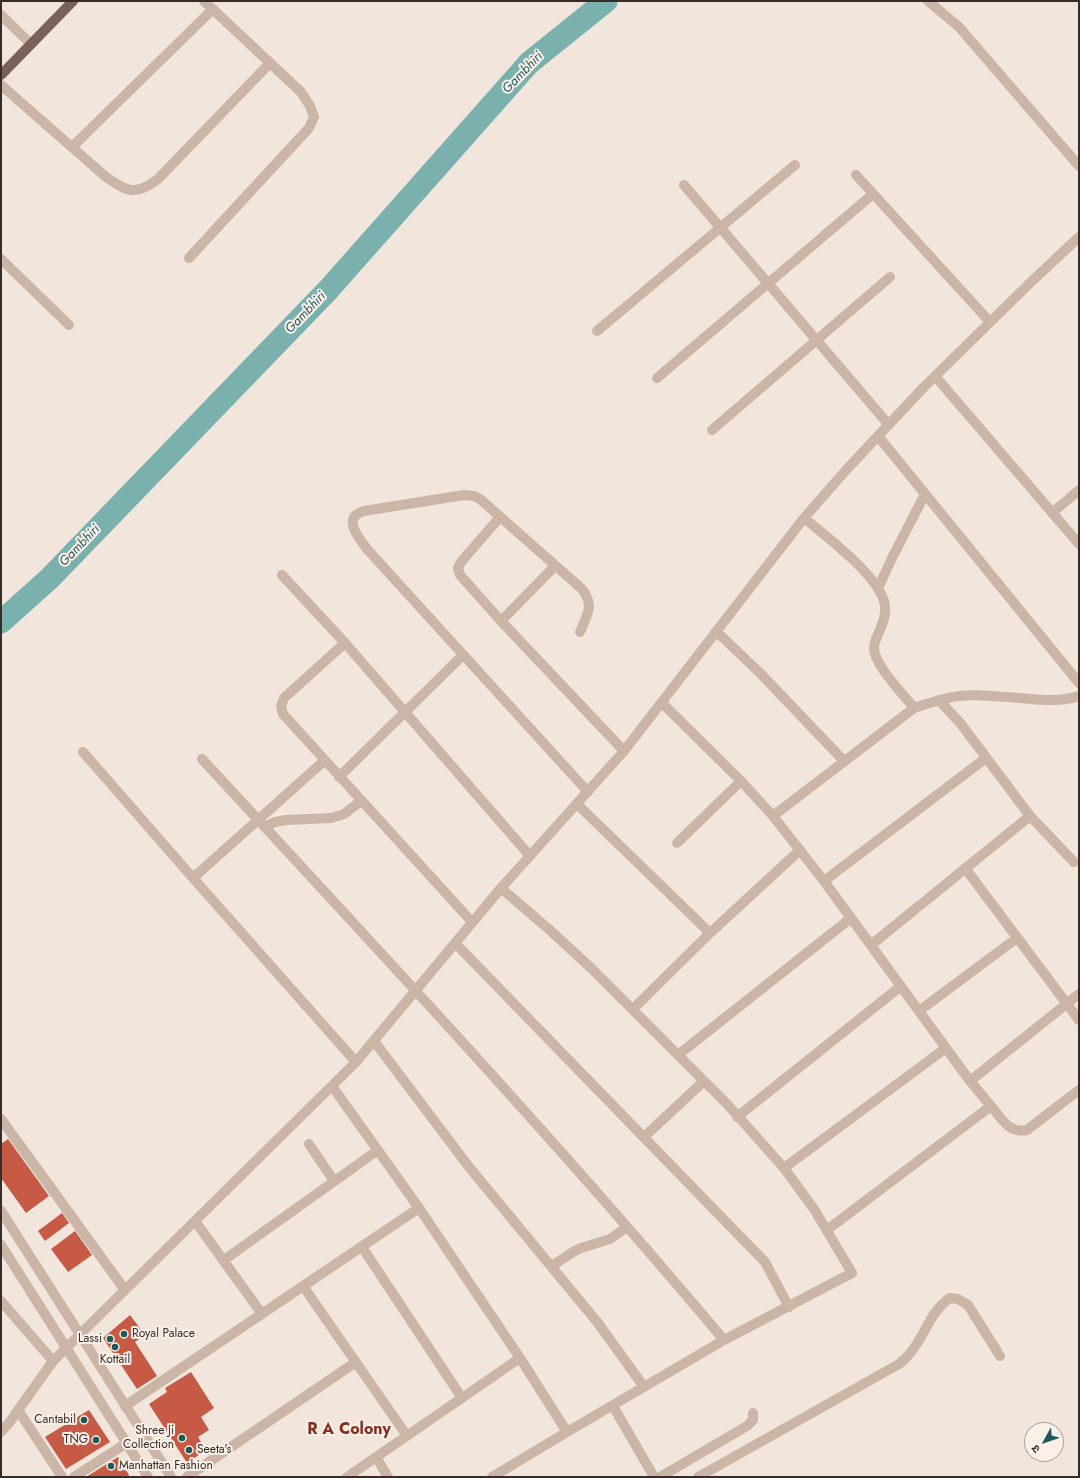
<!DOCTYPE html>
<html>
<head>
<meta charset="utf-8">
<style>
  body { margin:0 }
  #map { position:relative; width:1080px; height:1478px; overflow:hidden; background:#f2e6dc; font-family:Jost,"Noto Sans Devanagari",sans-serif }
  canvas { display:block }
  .frame { position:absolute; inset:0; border:2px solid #372c28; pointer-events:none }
  .north { position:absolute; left:1024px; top:1422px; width:40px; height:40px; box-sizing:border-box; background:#faf0e8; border:1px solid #aca29b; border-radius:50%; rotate:230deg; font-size:11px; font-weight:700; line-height:16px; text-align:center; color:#372c28 }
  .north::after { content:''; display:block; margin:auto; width:14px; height:18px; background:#1d5959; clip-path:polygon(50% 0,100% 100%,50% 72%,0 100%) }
</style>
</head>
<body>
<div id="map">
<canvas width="1080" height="1478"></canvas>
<div class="frame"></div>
<div class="north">उ</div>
</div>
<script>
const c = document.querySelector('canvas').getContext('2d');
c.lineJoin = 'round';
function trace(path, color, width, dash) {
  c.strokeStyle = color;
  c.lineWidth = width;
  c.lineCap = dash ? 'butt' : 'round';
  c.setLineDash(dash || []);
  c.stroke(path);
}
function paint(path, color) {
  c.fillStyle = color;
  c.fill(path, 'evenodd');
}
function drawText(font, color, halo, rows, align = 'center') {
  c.font = font + ' Jost,sans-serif';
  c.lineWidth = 4;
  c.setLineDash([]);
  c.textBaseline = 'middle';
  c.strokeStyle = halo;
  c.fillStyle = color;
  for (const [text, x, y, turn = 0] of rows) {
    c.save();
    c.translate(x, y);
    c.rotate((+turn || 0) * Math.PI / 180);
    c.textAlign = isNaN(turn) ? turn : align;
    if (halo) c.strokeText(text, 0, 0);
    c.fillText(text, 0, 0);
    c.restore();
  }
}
trace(new Path2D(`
  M1,622L50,578L328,290L529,63L606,1`), '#7ab0ae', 23);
paint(new Path2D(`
  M8,1139L49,1196L26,1213L1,1178V1144Z
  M62,1213L69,1223L45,1241L38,1231Z
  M75,1231L92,1255L68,1272L51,1249Z
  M130,1315L145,1335L135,1342L157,1376L137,1389L103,1338Z
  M191,1372L214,1408L201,1417L209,1430L198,1437L206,1450L187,1463L149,1404L167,1392L165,1388Z
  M89,1410L110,1442L66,1469L45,1437Z
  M118,1457L129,1475L127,1477H86Z`), '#c75a45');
trace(new Path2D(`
  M928,1L959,27L1079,166
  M1,15L31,44
  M1,85L106,177C127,192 136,196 158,179L270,63
  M72,147L213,9
  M856,175L990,322
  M684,185L889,425
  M189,258L309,128L314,117L310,106L301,92L204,1
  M1,259L69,325
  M597,331L795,165
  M935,376L1079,544
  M657,378L873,194
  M712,430L890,277
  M878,436L1079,683
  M1052,513L1079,490
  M500,517L461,562L458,568L460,575L501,621L624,751
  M804,518C827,537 876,574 884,601C888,615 881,627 876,639C875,642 874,645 874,648C874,665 903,694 914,708L773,816L824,881L970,1081L991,1106L827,1230
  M282,575L345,643L530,856
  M878,588L892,558L925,494
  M501,621L555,566
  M580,632C587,614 595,606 582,589L480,499L474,496L464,495L364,511C341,518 359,538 367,549L588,792
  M717,632L761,674L844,761
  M345,643L284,698L281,706L283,714L472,922
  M939,700L961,724L1030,816L1074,862
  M662,703L741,781L773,816
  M914,708C929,703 944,698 959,696C974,694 991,696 1006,697C1031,698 1054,704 1079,696
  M83,752L193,878L356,1062
  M202,759C379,951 557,1141 724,1340
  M339,777L463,655
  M577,804L710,933
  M265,827L275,822L286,820L331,818L344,814L361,801
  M677,843L741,781
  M965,868L1079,1020
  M193,878L324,761
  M824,881L986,758
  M501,888L552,932L591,968L727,1104L784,1168L814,1209L852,1273L724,1340L567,1432
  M455,943L765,1262L789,1307
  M871,945L1030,816
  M633,1009L710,933L800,850
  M919,1011L1017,938
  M374,1041L469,1167L598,1323L644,1387
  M678,1055L851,918
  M970,1081L1079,994
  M332,1086L419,1208L520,1358L567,1432L492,1477
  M991,1106C1002,1119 1009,1134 1027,1130L1079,1090
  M737,1117L901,986
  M1,1119L125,1290
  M644,1137L704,1081
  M309,1144L334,1181
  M784,1168L946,1048
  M1,1211L171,1477
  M195,1221L262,1314
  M1,1245L148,1477
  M362,1247L462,1398
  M224,1260L378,1150
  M552,1266L573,1252L581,1248L610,1239L627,1227
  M303,1286L407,1436
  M1,1301L53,1361
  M125,1406L419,1208
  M613,1406L654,1477
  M18,1410L62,1477
  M1,1432L9,1423L53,1361L356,1062L501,888L624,751L804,518L847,469L924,387L1031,282L1079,237
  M376,1457L388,1477
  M74,1477L127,1443
  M187,1477L356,1362
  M347,1477L520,1358
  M660,1477L747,1426L753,1420V1413
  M698,1477L899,1364C923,1346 927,1313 950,1298L958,1299L968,1305L1000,1356`), '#cbb5a7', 10);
trace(new Path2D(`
  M1,75L73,1`), '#796159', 10);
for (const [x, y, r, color] of [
  [124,1334,4,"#1d5959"],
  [110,1339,4,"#1d5959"],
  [115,1347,4,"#1d5959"],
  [84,1420,4,"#1d5959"],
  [182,1438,4,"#1d5959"],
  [96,1440,4,"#1d5959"],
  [189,1450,4,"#1d5959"],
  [111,1466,4,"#1d5959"]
]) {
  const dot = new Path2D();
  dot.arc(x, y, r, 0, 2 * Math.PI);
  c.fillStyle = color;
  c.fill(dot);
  trace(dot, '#faf0e8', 1.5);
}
drawText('12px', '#372c28', '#faf0e8', [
  ["Royal Palace",132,1334,"left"],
  ["Lassi",102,1339],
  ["Kottail",115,1360,"center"],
  ["Cantabil",76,1420],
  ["Shree Ji",174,1431],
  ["Collection",174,1445],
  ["TNG",88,1440],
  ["Seeta's",197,1450,"left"],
  ["Manhattan Fashion",119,1466,"left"]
], 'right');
drawText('italic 13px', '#1d5959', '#faf0e8', [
  ["Gambhiri",523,73,-46],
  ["Gambhiri",306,313,-46],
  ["Gambhiri",80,546,-46]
]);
drawText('bold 16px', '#873020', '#faf0e8', [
  ["R A Colony",349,1430]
]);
</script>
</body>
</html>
